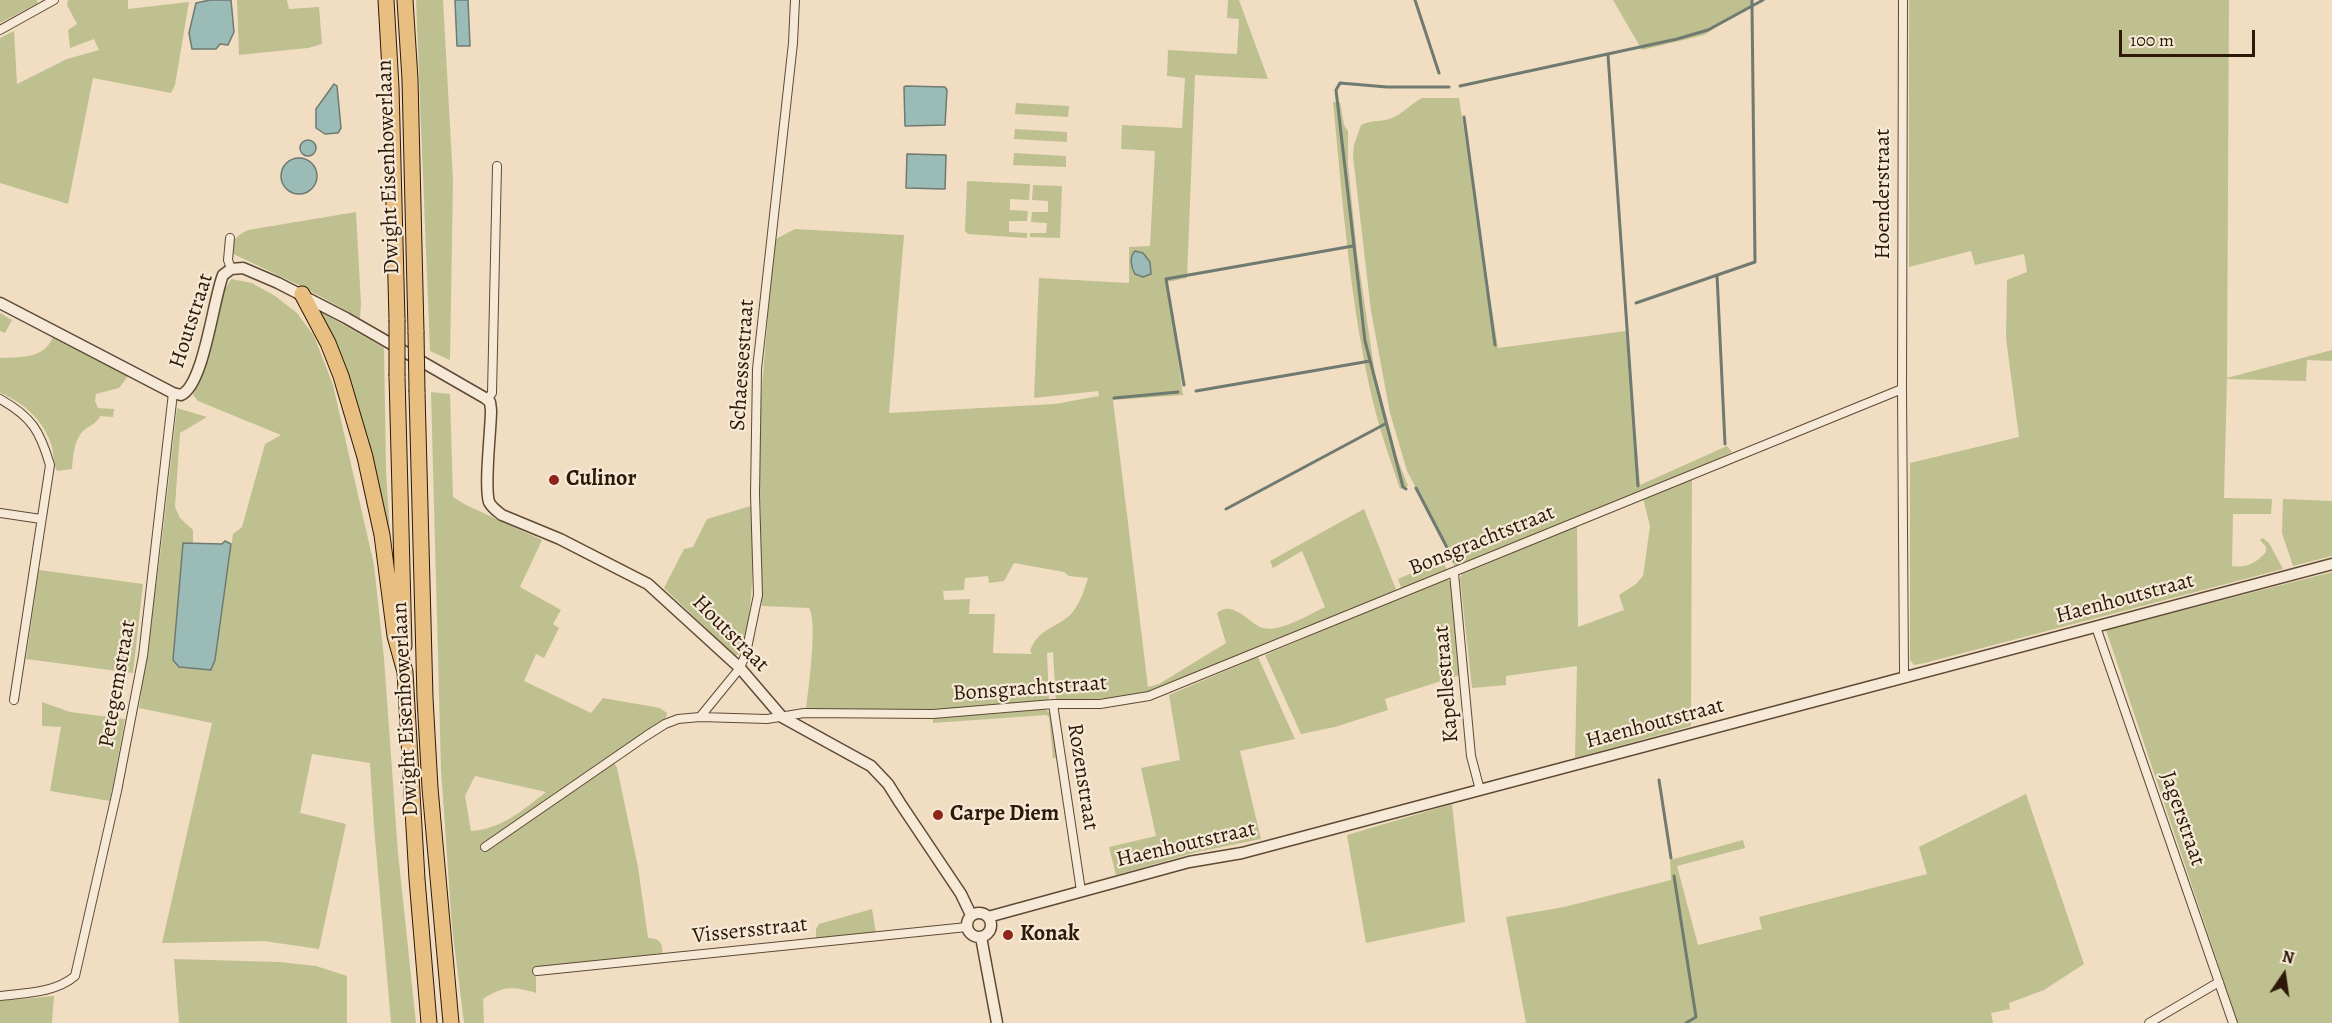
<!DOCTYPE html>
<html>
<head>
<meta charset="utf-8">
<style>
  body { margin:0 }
  #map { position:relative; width:2332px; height:1023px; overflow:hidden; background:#f1ddc2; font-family:Alegreya,serif }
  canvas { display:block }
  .north { position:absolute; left:2254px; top:945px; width:60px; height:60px; -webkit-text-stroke:4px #f6e9d7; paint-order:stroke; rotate:13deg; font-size:16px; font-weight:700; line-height:24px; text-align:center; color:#2d1906 }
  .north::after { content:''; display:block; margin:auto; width:21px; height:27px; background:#2d1906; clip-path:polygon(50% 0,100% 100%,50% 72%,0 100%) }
  .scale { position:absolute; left:2119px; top:30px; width:136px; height:27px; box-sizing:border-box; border:3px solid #2d1906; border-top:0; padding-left:8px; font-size:18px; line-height:21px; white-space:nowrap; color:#2d1906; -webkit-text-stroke:4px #f6e9d7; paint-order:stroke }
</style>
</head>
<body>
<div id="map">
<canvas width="2332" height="1023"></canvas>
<div class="north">N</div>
<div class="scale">100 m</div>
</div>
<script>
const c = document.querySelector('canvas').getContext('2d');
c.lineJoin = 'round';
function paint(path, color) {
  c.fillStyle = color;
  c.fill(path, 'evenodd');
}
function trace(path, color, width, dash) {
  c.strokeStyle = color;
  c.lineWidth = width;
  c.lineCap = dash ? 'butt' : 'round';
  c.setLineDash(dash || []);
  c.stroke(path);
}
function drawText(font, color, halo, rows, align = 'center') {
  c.font = font + ' Alegreya,serif';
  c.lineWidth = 4.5;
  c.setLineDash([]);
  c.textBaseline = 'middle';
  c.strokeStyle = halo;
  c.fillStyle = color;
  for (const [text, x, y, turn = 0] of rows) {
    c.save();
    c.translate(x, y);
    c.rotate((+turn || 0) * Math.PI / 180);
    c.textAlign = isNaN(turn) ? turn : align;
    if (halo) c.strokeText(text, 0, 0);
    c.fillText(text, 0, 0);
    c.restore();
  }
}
paint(new Path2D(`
  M0,0H37L38,3L0,23Z
  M68,0H128V9L189,2L175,85L171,93L93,78L68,204L0,183V38L14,31L17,84L67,59L99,50L94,39L70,48L68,30L77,24L67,5Z
  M237,0H287L289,9L319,7L322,44L308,48L239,55Z
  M416,0H443L453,180L450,360L430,351Z
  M1228,0H1239L1268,79L1195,75L1187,278L1167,282L1183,395L1113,400L1148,687L1159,684L1226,643L1217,613C1233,599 1248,623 1263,628C1279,633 1310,614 1325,607L1302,551L1273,568L1270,561L1364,509L1397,592L1268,642L1160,689L1133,696L1056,702L1053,652L1047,653L1049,698L1044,703L934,710L806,711C808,692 818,622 809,608L762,606L759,424L774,240L795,229L904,235L889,413L1055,404L1099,396L1098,391L1034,398L1039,278L1129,283V247L1150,246L1155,151L1121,149L1122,125L1182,128L1185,78L1167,76L1168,50L1237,54L1239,19L1227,18ZM1014,563L1064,572L1069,576L1088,578C1084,590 1081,602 1072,613C1058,628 1038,628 1030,651L1032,654L993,653L995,614H969L970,599L944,600L943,591L964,590L965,578L988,576L989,583L1004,581Z
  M1613,0H1752L1753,4L1704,35L1642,50Z
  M1909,0H2229L2227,378L2332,350V361L2307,360L2306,381L2227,379L2224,498L2272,499L2271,514H2233L2232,566C2247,568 2256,563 2266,552V547L2260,540L2263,538L2269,543L2283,569L1925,663L1914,665L1910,660V463L2019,437L2006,338L2007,280L2027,272L2024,254L1975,265L1971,251L1909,267Z
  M1422,98H1459L1498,348L1626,331L1640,485L1727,446L1732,452L1692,471L1691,726L1575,758L1577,666L1506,676V685L1472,688L1460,578L1462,574L1577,526L1578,627L1624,610L1619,595L1636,584L1643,576L1650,526L1643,498L1651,495L1647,488L1456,569L1439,531L1407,471L1390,413L1371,311L1353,156L1354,145L1361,125C1370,120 1379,122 1389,119C1401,116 1410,104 1422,98Z
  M1333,102H1340L1344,125L1348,131V165L1357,253L1375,374L1397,458L1408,486L1400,489C1391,462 1381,434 1374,406C1350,307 1343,203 1333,102Z
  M1016,103L1069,106L1068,117L1015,114Z
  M1015,129L1067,132V142L1014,139Z
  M1014,153L1066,156V167L1013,165Z
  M967,181L1030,184L1029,200L1010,199V210L1028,211L1027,221H1009V232L1027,233V238L968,234L965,231Z
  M1033,185L1062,186L1060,238L1030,237V233H1046L1047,223L1031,222L1032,212H1048V201L1032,200Z
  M356,212L361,304L360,318L303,287L231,253C232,240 236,236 248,230Z
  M231,279L252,283L275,296L297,313L314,336L333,385L374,565L384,658L398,853L416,1023H391L374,827L370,763L312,754L300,813L346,824L319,949L264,941L162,943L212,723L139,708L161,548L177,408L207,417L180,433L175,507L180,518L193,530V543H183L173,660L212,670L215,660L233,534L242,527L265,444L281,435L198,401L193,395L211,344L224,291Z
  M319,311L384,348L386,470L390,535H387Z
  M0,313L12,320L5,333L0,331Z
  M53,337L128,376L119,388L96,394L95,401L98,408L114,409L113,417L100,416C97,424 88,426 82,432C74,441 73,457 72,469L57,471C53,464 54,455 52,447C45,422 24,402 0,393V358C21,357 44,359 53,337Z
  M431,392L450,394L453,497L466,505L542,540L520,587L561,610L553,624L559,628L544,658L536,654L524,681L591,713L603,698L660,708L667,713L666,718L610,756L617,768L638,867L648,938C659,938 664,943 662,955L536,967V993C512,986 504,986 483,999L484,1023H464L452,927L441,770ZM475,776L546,792C523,810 502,829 471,831L465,796Z
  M2283,499L2332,501V556L2293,566L2282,533Z
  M751,506C753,560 755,599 742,653L735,656L664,588L684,549L693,547L707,519Z
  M1442,560L1448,572L1402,590L1398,579Z
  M39,570L143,584L133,673L26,659Z
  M2332,572V1023H2238L2106,630Z
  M1445,579L1452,582L1460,675L1385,699L1388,710L1335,727L1301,734L1265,655Z
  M1258,657L1295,739L1240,751L1261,839L1197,852L1116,875L1109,847L1156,836L1141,768L1180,760L1169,695Z
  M42,702L70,712L125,719L110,801L50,791L61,727L42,726Z
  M1045,709L1052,715L1056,758H1053L1049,717L1046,715L933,723V717Z
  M2026,794L2084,964L2044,990L2009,1003L2010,1009L1991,1013L1993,1023H1526L1506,917L1564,907L1671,880L1670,860L1743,840L1745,848L1677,866L1698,945L1762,929L1759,917L1927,874L1919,847Z
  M1452,804L1465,922L1366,943L1347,835Z
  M872,909L876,933L816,938V929L819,924Z
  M174,959L279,962L316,966L347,976V1023H179Z
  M54,996L52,1023H0V1001Z`), '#bec090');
const water = new Path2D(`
  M210,0H231L234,32L228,45L220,44L216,49H192L189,33L196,3Z
  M455,0H468L470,46H457Z
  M334,84L337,86L341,128L338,133L325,134L316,128V109Z
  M906,86L945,87L947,90L945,125L905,126L904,87Z
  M300 148a8 8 0 1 1 16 0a8 8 0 1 1-16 0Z
  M907,154L946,155L945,189L906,188Z
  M281 176a18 18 0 1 1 36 0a18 18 0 1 1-36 0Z
  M1135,251L1143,253L1150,262L1151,274L1143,277L1135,274C1131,267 1129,257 1135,251Z
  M225,541L231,544L215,660L211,670L179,667L173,660L183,543L222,544Z`);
paint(water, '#9bbbb7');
trace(water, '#6f7a70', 1.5);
trace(new Path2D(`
  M1415,0L1439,73
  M1608,55L1638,486
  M1460,86L1677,39L1708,30L1752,6V0
  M1464,117L1495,345
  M1717,275L1725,444
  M1636,303L1755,262L1752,6L1763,0
  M1184,385L1166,279L1353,246
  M1196,391L1370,361
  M1114,398L1178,392
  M1416,488L1454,561
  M1406,489L1403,487L1365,341L1336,90L1340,83L1387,87H1449
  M1226,509L1385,424
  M1659,780L1671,858
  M1674,876L1696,1017L1686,1023`), '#6f7a70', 3);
const minor = new Path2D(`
  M1903,0L1902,389L1904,672L1906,678
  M0,30L54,0
  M230,238L228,260L231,269
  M0,399C32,417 40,431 50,465L14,700
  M487,400L492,393L497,166
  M0,513L41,519
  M1454,573L1471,756L1480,790
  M2096,627L2233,1023
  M1053,704L1081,891
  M700,717L740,668L746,653L758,595L755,494L757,369L793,43L795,0
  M485,847L646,736L665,724L678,719L700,717L767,719L804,713L933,714L1053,704H1100L1149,696L1902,389
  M537,971L967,927
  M0,996C25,993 55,993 75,976L117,791L143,656L173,393
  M2149,1023L2219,982`);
const tertiary = new Path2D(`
  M0,303L173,393L181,395C204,385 213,300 223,275L231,269L243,268L278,283L346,318L485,398L490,402L491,410C491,430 484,485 489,502C492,508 497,511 502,515L560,539L648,584L740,668L782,717L871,766L888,784L900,803L961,894L971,915
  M967 925a12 12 0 1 1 24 0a12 12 0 1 1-24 0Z
  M988,917L1189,862L1242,853L2332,564
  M981,937L997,1023`);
const motorway = new Path2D(`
  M386,0L391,87L397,320
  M405,0L410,79L416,332
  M302,294L328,343L341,376L365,457L382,535L395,636L405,672L417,879L429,1023
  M397,376L404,646
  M417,392L425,698L430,788L451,1023`);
trace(minor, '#5e4a35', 10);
trace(tertiary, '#5e4a35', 13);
trace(motorway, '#2d1906', 17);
trace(minor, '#f6e9d7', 8);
trace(tertiary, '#f6e9d7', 10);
trace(motorway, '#e8be81', 15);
const motorwayBridge = new Path2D(`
  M397,320V376
  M416,332L417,392`);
trace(motorwayBridge, '#2d1906', 17, []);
trace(motorwayBridge, '#e8be81', 15);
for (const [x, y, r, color] of [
  [554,480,6,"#8f2418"],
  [938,815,6,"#8f2418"],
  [1008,935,6,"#8f2418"]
]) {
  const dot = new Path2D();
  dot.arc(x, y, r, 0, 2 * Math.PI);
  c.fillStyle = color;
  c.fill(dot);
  trace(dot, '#f6e9d7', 2);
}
drawText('22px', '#2d1906', '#f6e9d7', [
  ["Dwight Eisenhowerlaan",389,167,-92],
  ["Hoenderstraat",1884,194,-90],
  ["Houtstraat",192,321,-72],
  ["Schaessestraat",743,365,-86],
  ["Bonsgrachtstraat",1482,541,-22],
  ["Haenhoutstraat",2125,599,-15],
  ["Houtstraat",730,634,45],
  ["Petegemstraat",118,684,-80],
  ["Kapellestraat",1447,684,-95],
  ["Bonsgrachtstraat",1030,689,-4],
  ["Dwight Eisenhowerlaan",406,709,-93],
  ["Haenhoutstraat",1655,724,-15],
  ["Rozenstraat",1082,777,81],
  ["Jagerstraat",2182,819,71],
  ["Haenhoutstraat",1186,845,-13],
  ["Vissersstraat",750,931,-6]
]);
drawText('bold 22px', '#2d1906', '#f6e9d7', [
  ["Culinor",566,480],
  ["Carpe Diem",950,815],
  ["Konak",1020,935]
], 'left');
</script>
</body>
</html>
